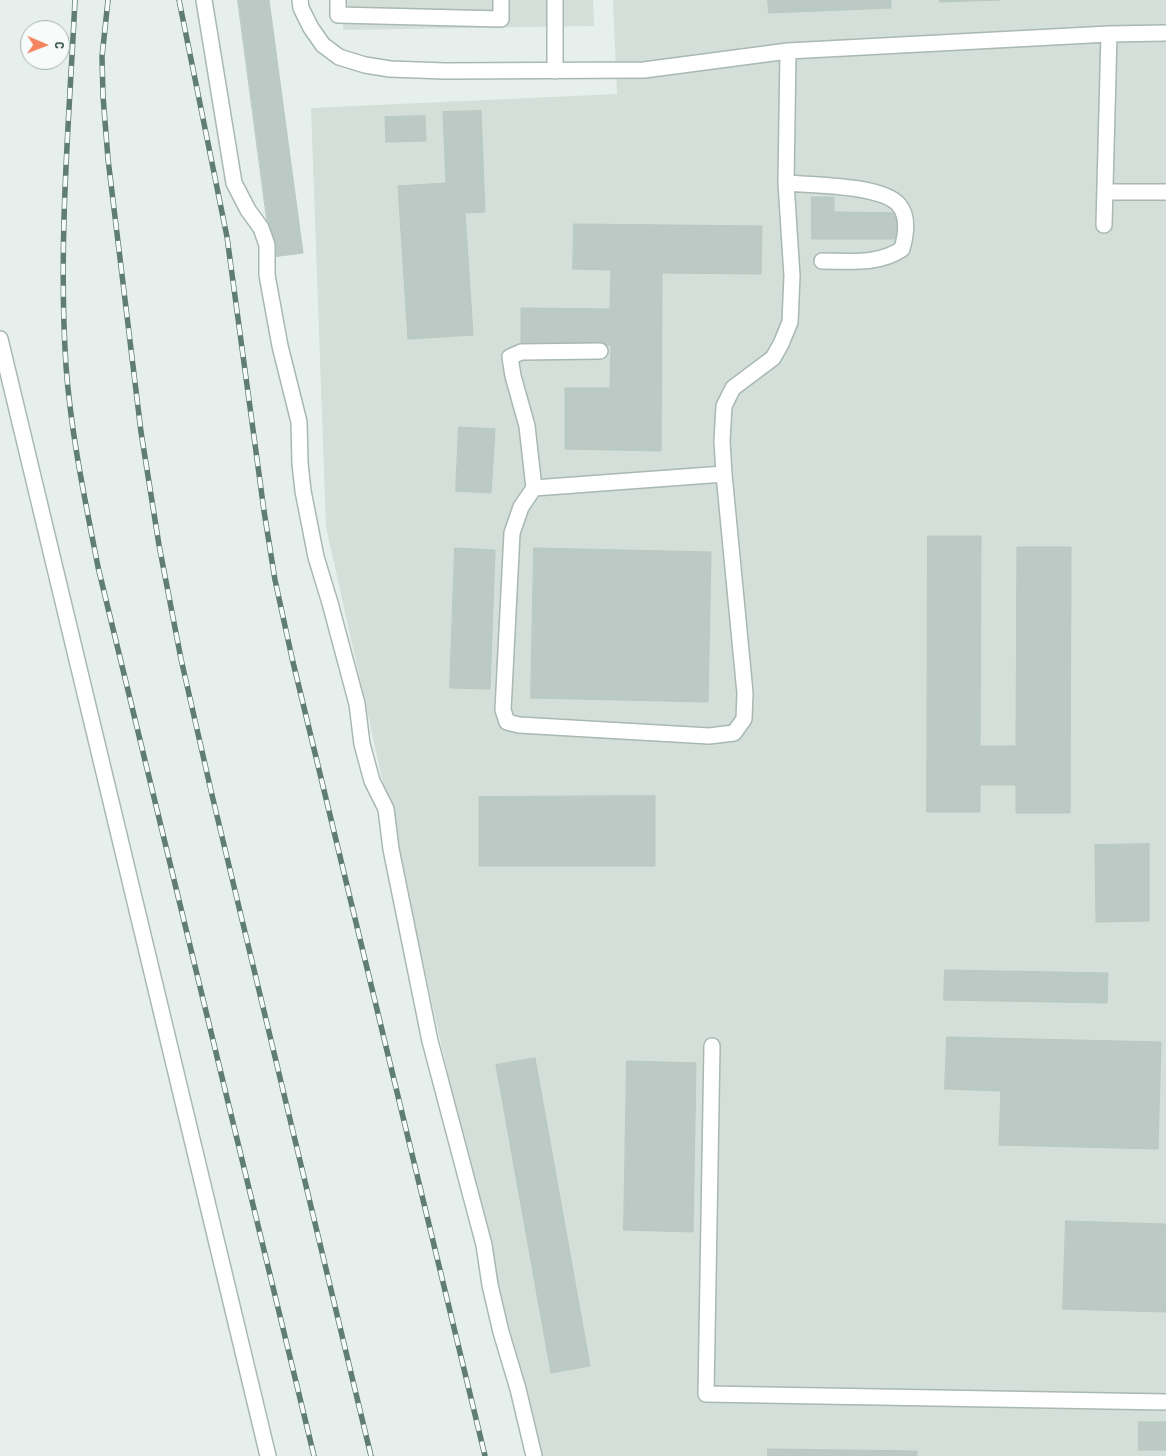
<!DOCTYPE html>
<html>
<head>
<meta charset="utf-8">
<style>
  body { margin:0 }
  #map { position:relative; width:1166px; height:1456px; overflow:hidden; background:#e6efeb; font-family:"Sofia Sans Condensed",sans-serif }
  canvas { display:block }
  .north { position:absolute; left:20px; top:20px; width:50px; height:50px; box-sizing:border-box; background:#f7fbf9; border:1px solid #a3b1ad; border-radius:50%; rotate:91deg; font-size:14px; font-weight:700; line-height:20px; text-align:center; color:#24423a }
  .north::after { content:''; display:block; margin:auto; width:18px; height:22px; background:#f4845f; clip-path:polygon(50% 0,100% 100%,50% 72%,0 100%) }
</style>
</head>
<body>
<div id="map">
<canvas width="1166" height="1456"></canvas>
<div class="north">С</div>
</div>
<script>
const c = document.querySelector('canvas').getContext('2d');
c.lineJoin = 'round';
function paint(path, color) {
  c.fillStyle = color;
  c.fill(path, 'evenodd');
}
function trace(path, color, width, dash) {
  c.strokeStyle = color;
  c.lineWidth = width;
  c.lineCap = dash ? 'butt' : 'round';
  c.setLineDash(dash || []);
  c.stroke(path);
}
paint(new Path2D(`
  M343,0H593L594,26L343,30Z
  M613,0H1166V1456H533L326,527L311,108L617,94Z`), '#d4dfda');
const building = new Path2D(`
  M238,0H269L303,253L272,257Z
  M768,0H891V8L769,13Z
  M940,0H1000L940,2Z
  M481,111L485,212L465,213L473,335L408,339L398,186L446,183L443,112Z
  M425,116L426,141L386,142L385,117Z
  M812,197H834V212L901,213V239H812Z
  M574,224L762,226L761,274L662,273L661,451L565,449V388H610L611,345H521V308L610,309L611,270L573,269Z
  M459,427L495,429L491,493L456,491Z
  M928,536H981L980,746H1016L1017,547H1071L1070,813H1016V785H980V812H927Z
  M455,548L495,550L490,689L450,688Z
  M534,548L711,552L708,702L531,698Z
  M655,796V866H479V797Z
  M1149,844V921L1096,922L1095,845Z
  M945,970L1108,973L1107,1003L944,1000Z
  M947,1037L1161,1042L1158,1149L999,1145L1001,1091L945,1089Z
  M535,1058L590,1366L551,1373L496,1065Z
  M627,1061L696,1063L693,1232L624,1230Z
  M1066,1221L1166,1224V1312L1063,1309Z
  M1139,1422H1166V1450H1139Z
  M768,1449L917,1451V1456H768Z`);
paint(building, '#bbcac4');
trace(building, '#b8c9c2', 1);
const minor = new Path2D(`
  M204,0L234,183L248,210L261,228L267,245V275L280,346L299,422L300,463L303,491L316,557L330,603L357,704L362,744L372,781L386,809L391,849L430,1041L484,1245L490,1285L501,1332L518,1389L534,1456
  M300,0L301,8L311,28L323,45L339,57L365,65L390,69L445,71L644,70L788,51L1109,34L1166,33
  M338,0V15L501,19V0
  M555,71V0
  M786,183C812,185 883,185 899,205C909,217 906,235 902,249C878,265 850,261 822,261
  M1105,192H1166
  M1104,225L1109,34
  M0,339L268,1456
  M724,474L534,488L521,507L512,533L503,710L507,722L519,725L709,736L734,733L744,719L745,693L724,474L722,441L724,406L733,388L773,358L781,344L790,322L792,276L786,183L788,51
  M534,488L527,426L513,376L510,357L521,352L600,351
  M712,1046L706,1394L1166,1402`);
trace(minor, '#a8b8b2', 18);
trace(minor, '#fff', 15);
const rail = new Path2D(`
  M75,0C69,122 58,244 66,366C71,434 85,500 98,567L314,1456
  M108,0L102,57L103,96L108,159L141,432L159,545L181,659L212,795L371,1456
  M179,0L227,237L264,511L275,580L292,658L485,1456`);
trace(rail, '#5f7d75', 5.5);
trace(rail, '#f7fbf9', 4, [11]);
</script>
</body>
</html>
